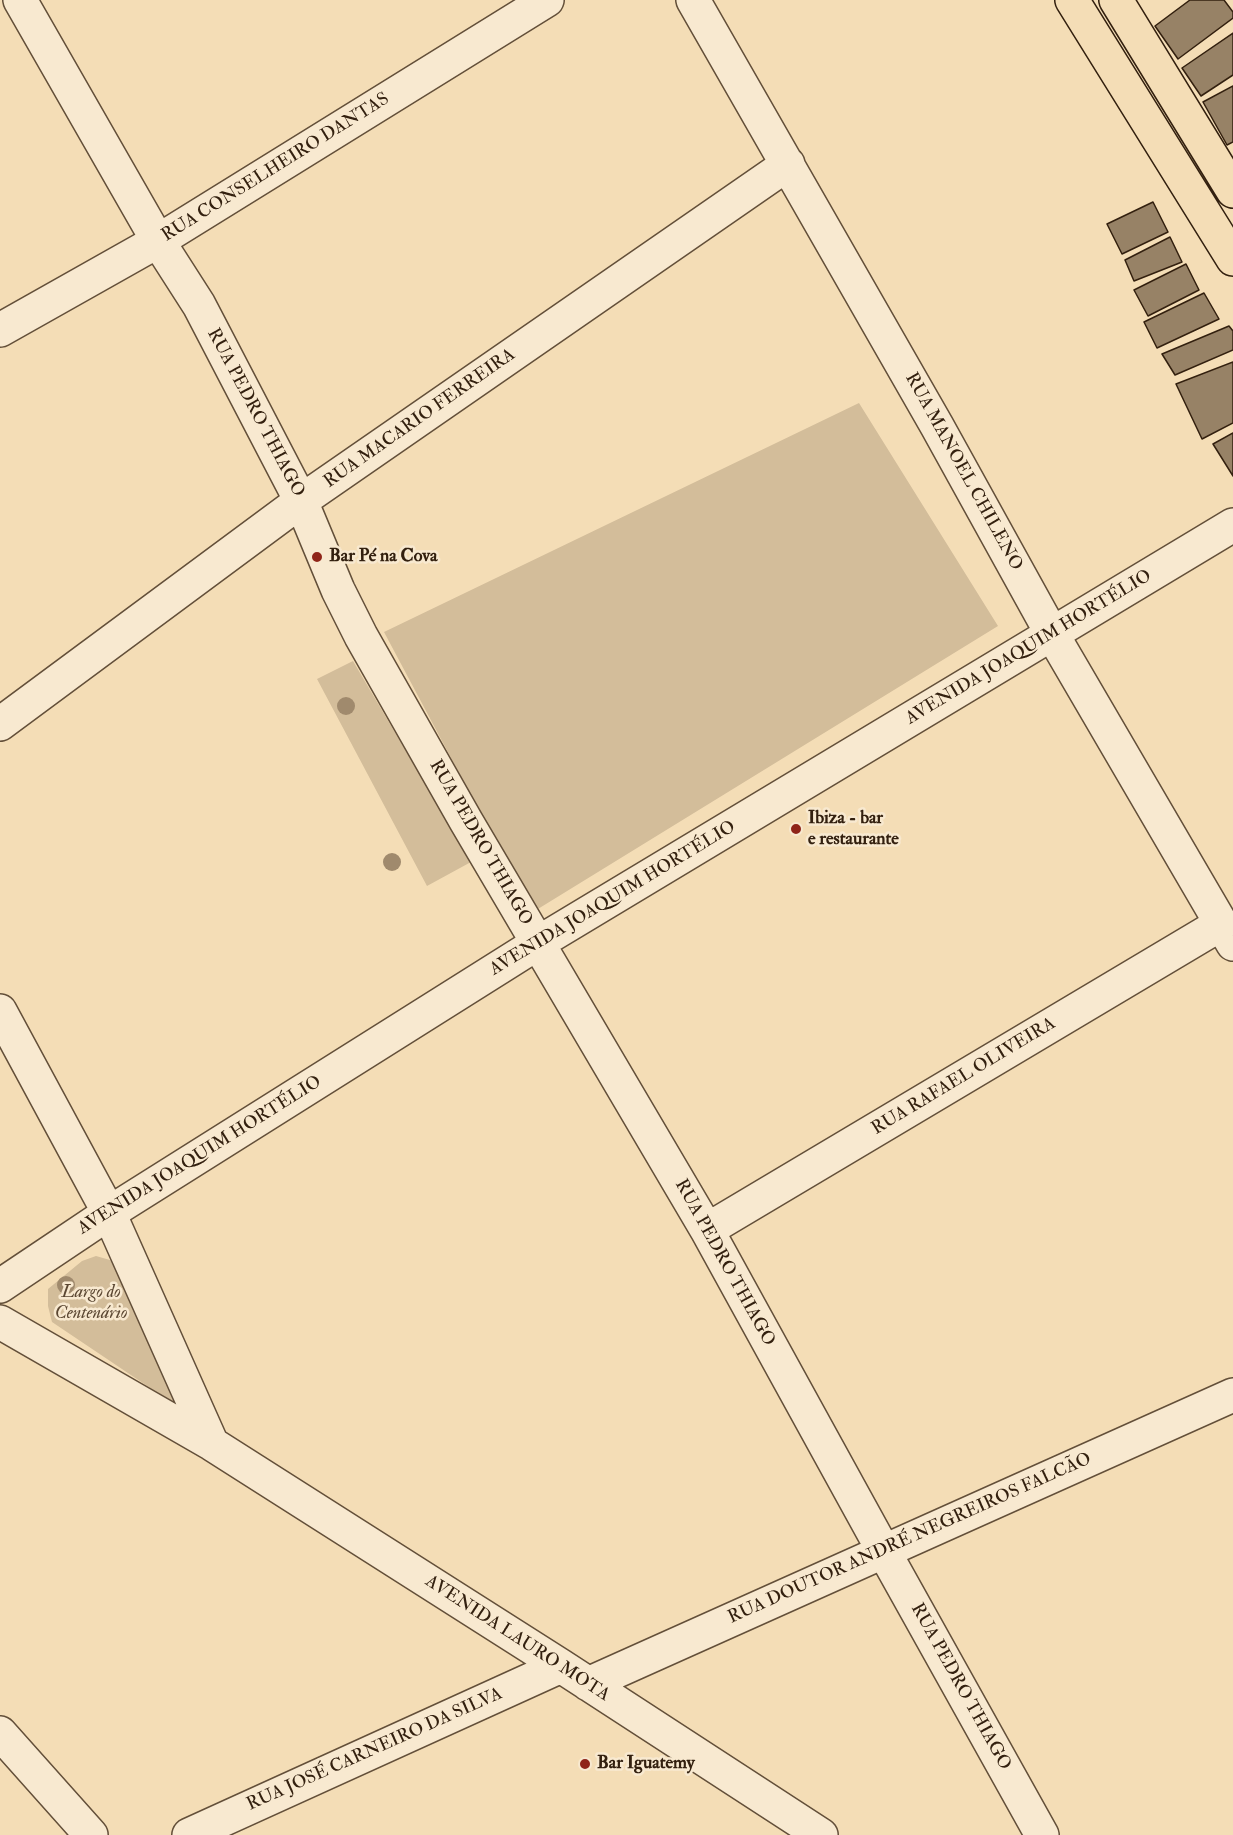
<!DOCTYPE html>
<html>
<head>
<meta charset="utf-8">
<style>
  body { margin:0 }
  canvas { display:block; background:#f4ddb6 }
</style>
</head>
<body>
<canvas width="1233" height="1835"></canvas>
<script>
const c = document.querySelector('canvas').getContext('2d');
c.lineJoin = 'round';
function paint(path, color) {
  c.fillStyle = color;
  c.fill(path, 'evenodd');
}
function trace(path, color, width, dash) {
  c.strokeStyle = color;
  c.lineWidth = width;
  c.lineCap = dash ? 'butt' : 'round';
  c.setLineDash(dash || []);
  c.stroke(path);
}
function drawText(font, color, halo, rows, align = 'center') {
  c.font = font + ' "IM FELL Double Pica",serif';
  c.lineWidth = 5;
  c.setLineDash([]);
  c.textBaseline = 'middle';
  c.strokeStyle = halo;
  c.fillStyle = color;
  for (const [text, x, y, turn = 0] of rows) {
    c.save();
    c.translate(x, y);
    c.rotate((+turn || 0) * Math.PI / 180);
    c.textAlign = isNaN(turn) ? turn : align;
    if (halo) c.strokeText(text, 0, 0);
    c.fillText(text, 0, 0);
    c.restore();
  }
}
paint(new Path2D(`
  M859,403L998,626L533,912L384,632Z
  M353,661L471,862L427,886L317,679Z
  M96,1256L110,1260L115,1265L180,1408L52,1322L48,1306V1289L82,1261Z`), '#d3bd9a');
const building = new Path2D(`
  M1190,0H1224L1233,12V18L1178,59L1155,26Z
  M1233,33V75L1201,96L1182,68Z
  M1233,86V142L1227,145L1203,102Z
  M1153,202L1168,232L1122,254L1107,224Z
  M1170,237L1182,262L1134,281L1125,260Z
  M1186,264L1199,290L1148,316L1134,290Z
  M1204,293L1219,319L1157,348L1144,322Z
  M1229,326L1233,331V350L1175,375L1162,354Z
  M1233,362V423L1202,439L1176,384Z
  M1233,433V476L1213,444Z`);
paint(building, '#978266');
trace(building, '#33200f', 1.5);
const minor = new Path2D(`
  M20,0L158,241L199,305L301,501L338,590L361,636L466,821L707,1230L883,1550L1042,1835
  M693,0L937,426L1052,634L1233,944
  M0,330L158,241L547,0
  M0,724L301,501L788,164
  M0,1011L109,1213L212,1444
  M707,1230L1221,924
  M0,1286L109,1213L538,943L1233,525
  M0,1322L212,1444L561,1666L821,1835
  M588,1684L1233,1395
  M0,1733L91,1835
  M189,1835L561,1666`);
const major = new Path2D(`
  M1072,0L1233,259
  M1116,0L1233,191`);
trace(minor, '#634f39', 36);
trace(major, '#33200f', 36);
trace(minor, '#f8e9d0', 33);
trace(major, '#f4ddb6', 33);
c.fillStyle = '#a08a6d';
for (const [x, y] of [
  [346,706],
  [392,862],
  [66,1285]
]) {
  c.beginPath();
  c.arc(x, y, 9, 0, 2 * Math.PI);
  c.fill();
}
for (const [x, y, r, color] of [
  [317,557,6,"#8f2418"],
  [796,829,6,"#8f2418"],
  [585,1764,6,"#8f2418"]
]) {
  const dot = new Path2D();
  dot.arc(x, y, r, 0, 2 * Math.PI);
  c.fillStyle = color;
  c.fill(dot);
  trace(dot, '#f8e9d0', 2);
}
drawText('18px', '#33200f', '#f8e9d0', [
  ["RUA CONSELHEIRO DANTAS",276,168,-32],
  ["RUA PEDRO THIAGO",255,413,62],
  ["RUA MACARIO FERREIRA",420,419,-35],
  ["RUA MANOEL CHILENO",963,472,61],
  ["AVENIDA JOAQUIM HORTÉLIO",1029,648,-31],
  ["RUA PEDRO THIAGO",480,843,60],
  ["AVENIDA JOAQUIM HORTÉLIO",613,899,-31],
  ["RUA RAFAEL OLIVEIRA",964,1077,-31],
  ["AVENIDA JOAQUIM HORTÉLIO",200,1156,-32],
  ["RUA PEDRO THIAGO",724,1263,61],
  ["RUA DOUTOR ANDRÉ NEGREIROS FALCÃO",910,1539,-24],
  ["AVENIDA LAURO MOTA",517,1639,33],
  ["RUA PEDRO THIAGO",960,1687,61],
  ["RUA JOSÉ CARNEIRO DA SILVA",375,1750,-24]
]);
drawText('bold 18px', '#33200f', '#f8e9d0', [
  ["Bar Pé na Cova",329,557],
  ["Ibiza - bar",808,819],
  ["e restaurante",808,840],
  ["Bar Iguatemy",597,1764]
], 'left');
drawText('italic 18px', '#5b4732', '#f8e9d0', [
  ["Largo do",91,1293],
  ["Centenário",91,1314]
]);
</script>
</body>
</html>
